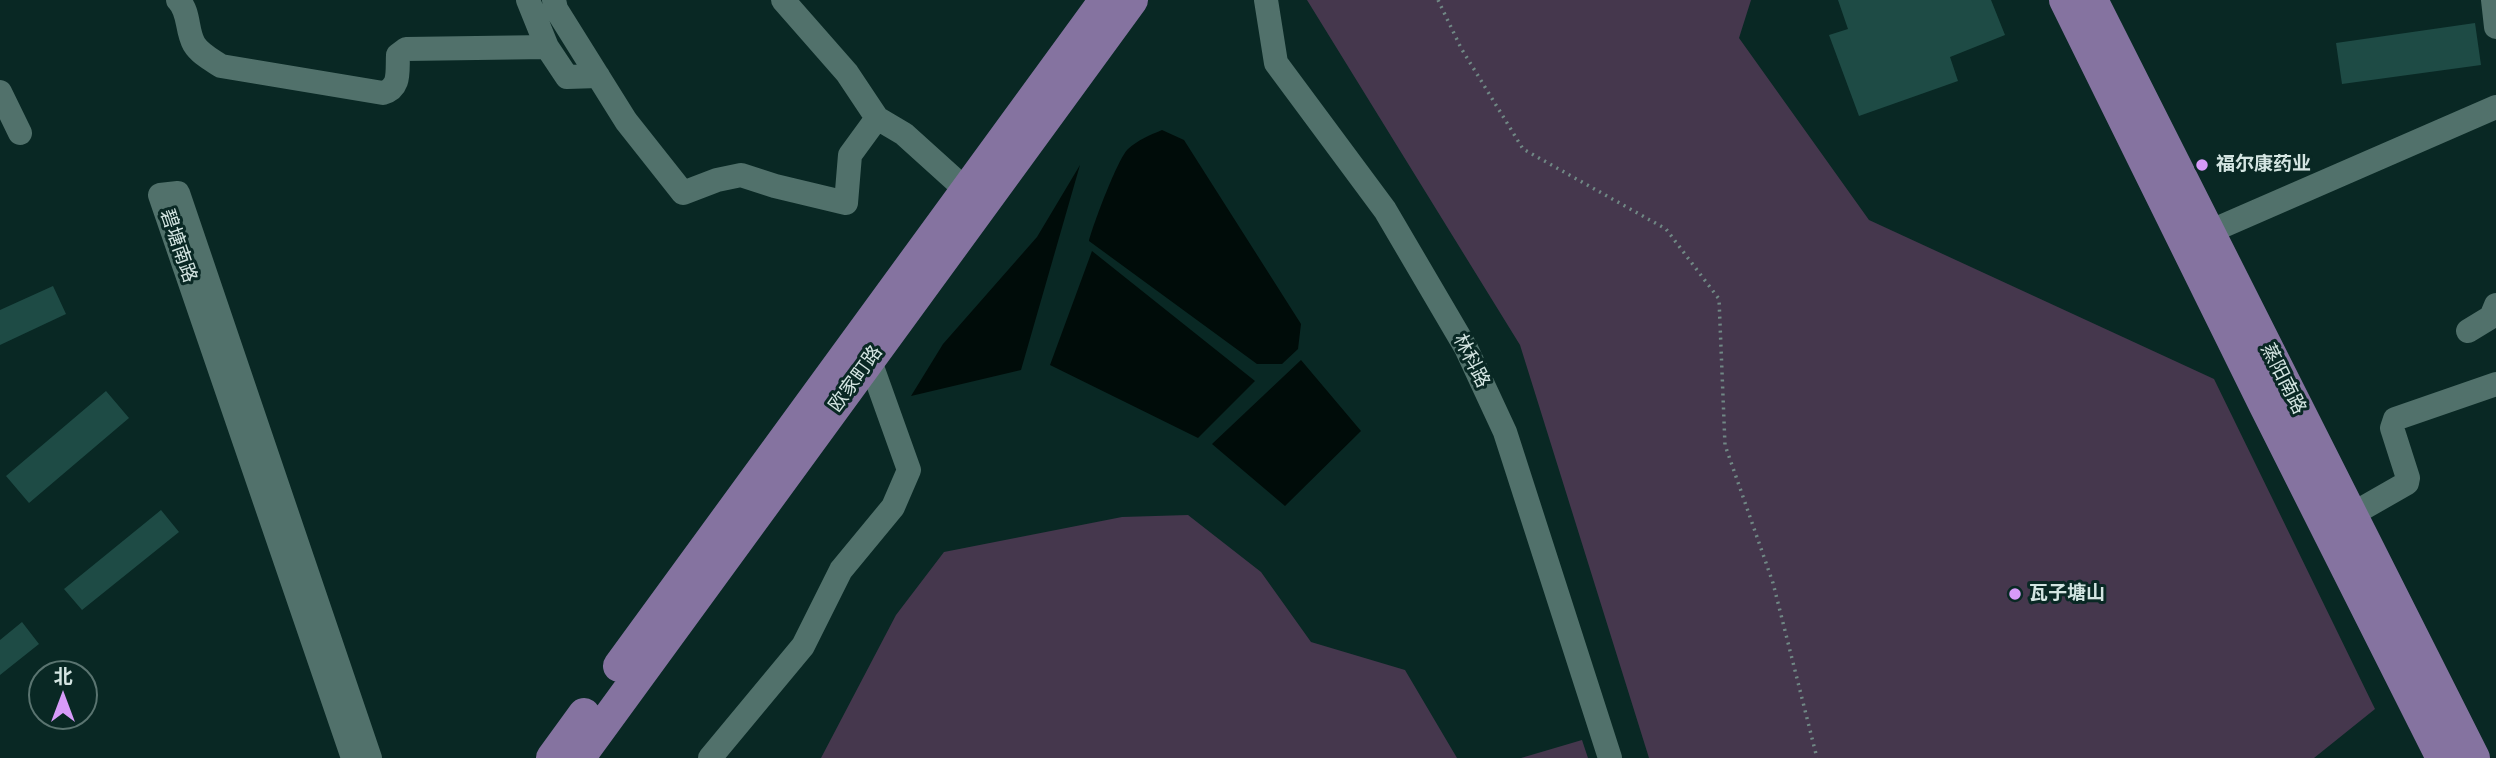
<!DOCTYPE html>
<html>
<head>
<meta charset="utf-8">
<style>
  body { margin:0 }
  #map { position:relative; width:2496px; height:758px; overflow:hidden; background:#092824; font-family:"PT Sans Narrow","Noto Sans SC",sans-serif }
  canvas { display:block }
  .north { position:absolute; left:28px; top:660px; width:70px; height:70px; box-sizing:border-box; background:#092824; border:2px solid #5a7470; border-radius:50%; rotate:0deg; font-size:19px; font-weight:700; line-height:28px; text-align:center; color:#d4e5e2 }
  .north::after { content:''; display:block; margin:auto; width:24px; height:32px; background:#d79bf9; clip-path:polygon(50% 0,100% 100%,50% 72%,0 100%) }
</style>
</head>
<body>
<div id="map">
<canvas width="2496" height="758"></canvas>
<div class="north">北</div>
</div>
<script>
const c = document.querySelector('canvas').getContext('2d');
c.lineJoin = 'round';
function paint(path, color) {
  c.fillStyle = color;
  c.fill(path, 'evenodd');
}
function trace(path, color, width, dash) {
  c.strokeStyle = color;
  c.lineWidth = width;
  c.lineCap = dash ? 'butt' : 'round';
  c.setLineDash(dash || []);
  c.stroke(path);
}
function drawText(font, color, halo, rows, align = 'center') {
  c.font = font + ' "PT Sans Narrow","Noto Sans SC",sans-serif';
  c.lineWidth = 6;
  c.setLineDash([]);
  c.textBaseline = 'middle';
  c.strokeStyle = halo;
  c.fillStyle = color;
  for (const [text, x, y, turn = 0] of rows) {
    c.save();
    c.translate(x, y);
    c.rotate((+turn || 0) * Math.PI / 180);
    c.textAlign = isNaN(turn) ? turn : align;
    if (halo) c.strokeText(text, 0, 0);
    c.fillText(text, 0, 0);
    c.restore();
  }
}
paint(new Path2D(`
  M1307,0H1751L1739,38L1869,220L2214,379L2375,709L2314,758H1649L1520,345Z
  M1188,515L1261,572L1311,642L1405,670L1457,758H821L896,615L944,552L1122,517Z
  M1582,740L1588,758H1521Z`), '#45374d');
paint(new Path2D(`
  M1162,130L1184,140L1301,324L1298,349L1282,364H1257L1089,241C1093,225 1118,158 1128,149C1138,140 1150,135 1162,130Z
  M1080,165L1021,370L911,396L943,344L1037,237Z
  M1092,251L1255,381L1198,438L1050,365Z
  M1301,360L1361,431L1285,506L1212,444Z`), '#000c09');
paint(new Path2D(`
  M1838,0H1991L2005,35L1950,57L1958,81L1859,116L1829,35L1848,29Z
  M2475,23L2481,65L2342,84L2336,43Z
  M53,286L66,314L0,345V310Z
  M106,391L129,418L29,503L6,476Z
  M161,510L179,532L82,610L64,589Z
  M22,622L39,644L0,675V640Z`), '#1e4b45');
trace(new Path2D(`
  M1438,0L1461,48L1523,149L1666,229L1719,299L1725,445L1773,583L1817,758`), '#708885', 3.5, [2, 5]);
trace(new Path2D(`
  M178,0C190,12 186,30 194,44C200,54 212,60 221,66L383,93C401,88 397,71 398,55L406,49L547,47L567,77L598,76
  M528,0L547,47
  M554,0L556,9L626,121L683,193L717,180L741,175L775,186L846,203L850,155L877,118
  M783,0L847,73L877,118L904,134L966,190
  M1266,0L1276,63L1385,210L1466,348L1505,432L1610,758
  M2493,0L2496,27
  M0,92L20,133
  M2209,232L2496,107
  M2468,331L2491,317L2496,305
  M2351,515L2407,483L2408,478L2392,428L2395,419L2496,384
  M353,758L160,195L178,193L370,758
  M710,758L803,646L841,570L893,507L909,470L870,361`), '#51716b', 24);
trace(new Path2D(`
  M2065,0L2264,404L2442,758
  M2092,0L2474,758
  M619,666L1105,0
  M552,758L584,714
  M579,758L1132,0`), '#8573a0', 32);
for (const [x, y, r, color] of [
  [2202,165,7,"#d79bf9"],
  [2015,594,7,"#d79bf9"]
]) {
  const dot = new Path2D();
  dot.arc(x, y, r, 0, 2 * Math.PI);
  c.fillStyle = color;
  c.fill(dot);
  trace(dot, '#092824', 2.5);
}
drawText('bold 19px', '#d4e5e2', '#092824', [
  ["福尔康药业",2216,165],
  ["瓦子塘山",2029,594]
], 'left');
drawText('19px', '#d4e5e2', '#092824', [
  ["碧塘南路",178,246,71],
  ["林科路",1471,361,63],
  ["欧家町路",856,379,-54],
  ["蒸阳南路",2283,379,63]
]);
</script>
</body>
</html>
